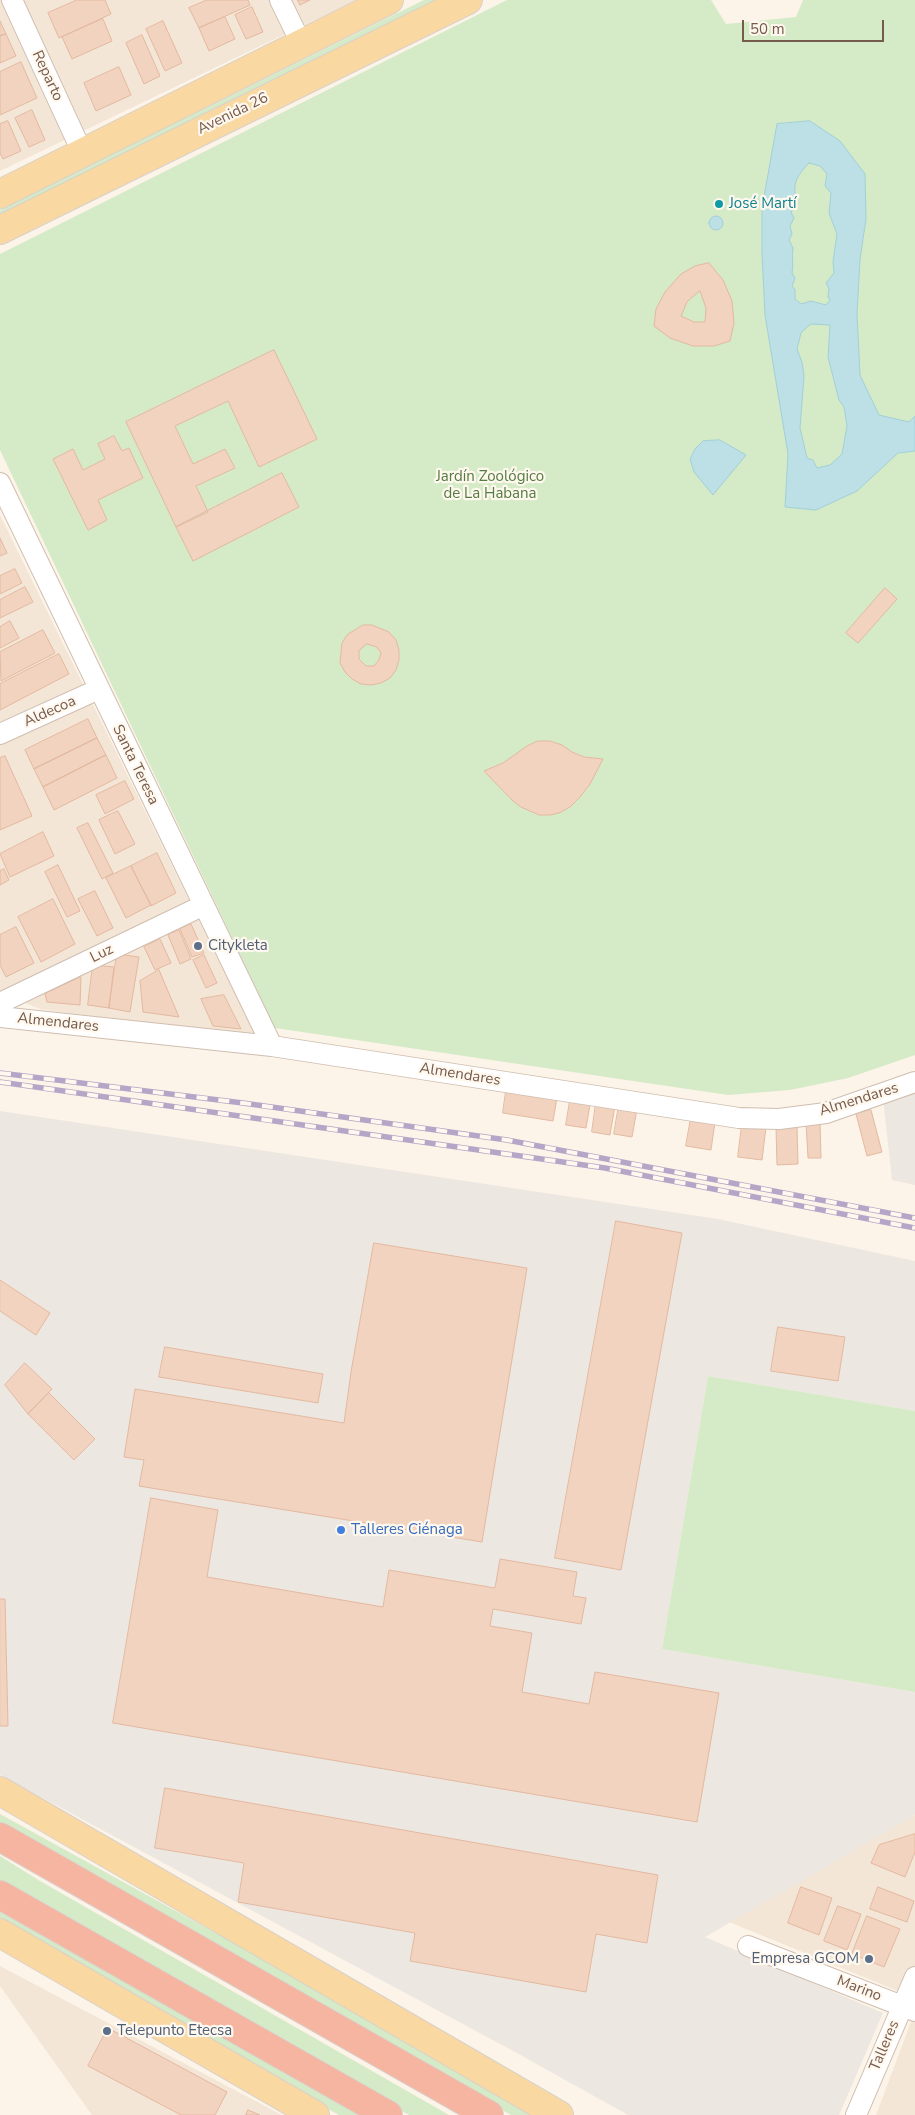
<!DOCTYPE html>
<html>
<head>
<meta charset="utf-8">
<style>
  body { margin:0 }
  #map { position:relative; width:915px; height:2115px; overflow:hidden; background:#fcf4e8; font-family:"Nunito Sans",sans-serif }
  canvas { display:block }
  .scale { position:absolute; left:742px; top:20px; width:142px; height:22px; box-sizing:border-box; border:2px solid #765a4c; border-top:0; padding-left:6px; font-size:15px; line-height:18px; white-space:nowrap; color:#765a4c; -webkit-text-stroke:4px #fff8ee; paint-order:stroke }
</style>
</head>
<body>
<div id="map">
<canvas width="915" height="2115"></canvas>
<div class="scale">50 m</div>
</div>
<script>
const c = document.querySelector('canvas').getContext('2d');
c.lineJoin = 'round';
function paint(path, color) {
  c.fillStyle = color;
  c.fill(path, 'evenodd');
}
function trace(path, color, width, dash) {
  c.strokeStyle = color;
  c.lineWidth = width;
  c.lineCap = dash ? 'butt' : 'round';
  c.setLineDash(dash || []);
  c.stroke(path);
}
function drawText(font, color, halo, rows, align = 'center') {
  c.font = font + ' "Nunito Sans",sans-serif';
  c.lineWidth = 4.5;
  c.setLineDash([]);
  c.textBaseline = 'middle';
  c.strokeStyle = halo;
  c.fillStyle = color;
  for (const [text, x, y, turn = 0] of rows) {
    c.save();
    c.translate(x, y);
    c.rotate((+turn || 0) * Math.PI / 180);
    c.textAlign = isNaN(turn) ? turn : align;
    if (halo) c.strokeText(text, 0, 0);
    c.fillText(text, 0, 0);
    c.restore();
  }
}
paint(new Path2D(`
  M0,0H356L0,171Z
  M0,515L258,1041L40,1009L0,993Z
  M915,1815V1998L729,1922Z
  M0,1966L282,2115H92L0,1986Z
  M915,2011V2115H876Z`), '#f4e6d6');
paint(new Path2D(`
  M915,1088V1185L892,1180L883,1098Z
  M0,1111L718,1219L915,1261V1411L708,1376L662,1649L915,1692V1815L705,1937L883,2013L839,2115H628L515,2052L0,1775Z`), '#ede7e1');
paint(new Path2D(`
  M424,0H442L0,218V210Z
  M507,0H711L726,24L796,17L803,0H915V1055L848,1078L790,1090L728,1095L275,1028L0,450V254Z
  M708,1376L915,1411V1692L662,1649Z
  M0,1814L261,1958L538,2115H511L0,1826Z
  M0,1856L40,1881L449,2115H409L0,1884Z
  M0,1912L362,2115H339L0,1924Z`), '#d5eac6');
const water = new Path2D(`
  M810,121L840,141L865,174L866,219L860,259L857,314L860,375L879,415L909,422L915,416V451L898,453L857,491L816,510L785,507L788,454L765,315L762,254V208L777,124ZM809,163L820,166L827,174L825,186L831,193L829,213L837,234L833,262L834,273L826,283L829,289L828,297L830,300L826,305L811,301L801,304L795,299V290L792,286L795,278L792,273C794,264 791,257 793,248L789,240L792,234L790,226L794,218L791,212L794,208L792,202L796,197C792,182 799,174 809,163ZM811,324L830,325L828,357L839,400L844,407L847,426L842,454L830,465L817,468L813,460L807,458L800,428L804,376L802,362L797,349L801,333Z
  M709 223a7 7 0 1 1 14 0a7 7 0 1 1-14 0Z
  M720,440L746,455L713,495L694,472L690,459L695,449L703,441Z`);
paint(water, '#bce0e6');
trace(water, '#a2d0d8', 1);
const building = new Path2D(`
  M77,0H105L111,14L59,38L48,13Z
  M207,0H248L250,5L199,28L189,8Z
  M298,0H310L300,5Z
  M252,7L263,32L246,39L235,15Z
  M225,17L235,39L209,51L199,28Z
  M103,19L112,41L72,59L62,37Z
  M0,21L6,34L0,36Z
  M163,21L182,63L165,71L146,29Z
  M6,34L16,56L0,63V36Z
  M142,35L160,76L144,84L126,43Z
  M21,62L37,98L0,115V72Z
  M119,67L131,95L96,111L84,83Z
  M32,110L45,140L29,147L15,118Z
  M8,121L21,151L3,159L0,153V124Z
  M709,263L723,280L732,301L734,323L730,341L714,346H693L670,338L654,326L656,309L665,292L681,274L695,266ZM700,291L706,308L705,322H694L681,316L687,302Z
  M274,350L317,439L259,467L228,401L175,426L193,464L225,449L235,468L196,486L208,512L176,527L126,422Z
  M114,436L122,451L129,448L143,478L98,500L107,520L88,530L53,459L73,449L83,470L105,459L98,444Z
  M282,473L299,507L193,561L176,527Z
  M0,538L7,553L0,556Z
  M15,569L22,583L0,594V576Z
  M25,587L33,602L0,618V600Z
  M885,588L897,599L858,643L846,633Z
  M10,621L19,638L0,648V627Z
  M363,625H372L389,632L396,640L399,650V660L396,670L390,678L381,683L371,685L361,684L352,679L345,672L340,663L342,643L347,635ZM367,644L377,647L381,653L379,660L374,666H366L359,659V651Z
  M43,630L55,653L1,681L0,652Z
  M59,654L69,674L0,710V684Z
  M88,719L97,738L34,769L25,750Z
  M97,738L106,755L43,787L34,769Z
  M538,741H550L562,745L572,752L584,757L603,759L590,784L580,797L570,807L559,813L550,815H539L521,807L513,801L484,771L503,763L527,746Z
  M106,755L117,778L54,810L43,787Z
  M5,756L32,816L0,830V758Z
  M125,781L134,799L105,814L96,795Z
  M118,811L135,844L115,854L99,820Z
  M88,823L113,873L102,879L77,828Z
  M43,832L54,856L10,877L0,854Z
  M157,853L176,893L151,906L131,866Z
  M58,865L80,911L67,917L45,872Z
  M131,866L151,905L126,918L106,878Z
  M4,869L9,880L0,885V871Z
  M95,891L113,928L97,936L78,899Z
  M53,899L75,944L41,962L18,917Z
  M191,924L204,953L192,957L180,929Z
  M16,927L34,963L6,977L0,965V935Z
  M179,930L191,959L180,964L168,935Z
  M160,939L171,963L155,970L144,947Z
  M117,954L139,957L130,1012L109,1008Z
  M204,955L217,983L206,988L193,960Z
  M93,965L114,967L109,1008L88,1005Z
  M159,970L179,1017L143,1012L140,981Z
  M81,977L80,1005L47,1002L45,994Z
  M224,995L241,1029L213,1026L201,999Z
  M506,1091L557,1098L553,1121L503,1113Z
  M570,1101L590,1105L586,1128L566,1125Z
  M596,1103L615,1106L610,1135L592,1132Z
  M619,1105L637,1109L632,1137L614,1134Z
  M871,1110L882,1152L867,1156L856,1114Z
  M691,1118L715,1122L711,1150L686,1146Z
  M820,1121L821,1158H808L806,1122Z
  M742,1125L766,1127L762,1160L738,1157Z
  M797,1126L798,1164L777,1165L776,1127Z
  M616,1221L682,1233L621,1570L555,1558Z
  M374,1243L527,1268L482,1542L139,1486L144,1460L124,1457L135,1389L344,1423L351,1372Z
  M0,1280L50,1313L36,1335L0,1311Z
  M778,1327L845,1337L838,1381L771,1371Z
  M165,1347L323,1374L318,1403L159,1377Z
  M25,1363L52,1389L28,1414L5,1385Z
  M49,1393L95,1439L74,1460L28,1414Z
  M151,1498L218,1510L207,1577L383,1607L389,1570L495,1588L500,1559L577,1572L573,1596L586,1598L581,1624L493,1609L490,1626L532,1633L522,1692L589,1704L595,1672L719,1693L697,1822L113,1723Z
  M0,1599H5L8,1726H0Z
  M165,1788L658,1875L647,1943L596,1934L586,1992L410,1961L415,1933L238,1902L244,1863L155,1848Z
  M915,1834V1852L905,1877L871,1863L879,1845Z
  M801,1887L832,1898L819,1935L788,1923Z
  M878,1887L914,1901L907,1922L870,1909Z
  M838,1906L861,1914L847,1950L824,1941Z
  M867,1916L900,1929L884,1967L852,1954Z
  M108,2028L227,2092L215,2115H181L88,2066Z
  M248,2110L260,2115H246Z`);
paint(building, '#f1d3bf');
trace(building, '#e4b9a0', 1);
const street = new Path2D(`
  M12,0L82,152
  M280,0L301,43
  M0,483L272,1046
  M0,734L99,689
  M0,1003L204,905
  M0,1017L272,1046L739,1118L779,1119L826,1113L915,1082
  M748,1946L915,2011
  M856,2115L915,1977`);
const primary = new Path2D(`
  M0,194L389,0
  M0,230L468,0
  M0,1791L559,2115
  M0,1933L315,2115`);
const highway = new Path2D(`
  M0,1837L489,2115
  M0,1895L388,2115`);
trace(street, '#d0beb0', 22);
trace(primary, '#d9d1cd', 30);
trace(highway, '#d9d1cd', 30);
trace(street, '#fff', 20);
trace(primary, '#f9d8a1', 28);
trace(highway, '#f5b5a0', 28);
const rail = new Path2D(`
  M0,1073L243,1103L507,1140L915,1218
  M0,1082L605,1168L915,1228`);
trace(rail, '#b7a5c7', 5.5);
trace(rail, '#fff8ee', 4, [11]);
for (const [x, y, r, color] of [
  [719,204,5,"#0f9aa8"],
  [198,946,5,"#5c6f8a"],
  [341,1530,5,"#3f7fe0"],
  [869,1959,5,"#5c6f8a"],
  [107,2031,5,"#5c6f8a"]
]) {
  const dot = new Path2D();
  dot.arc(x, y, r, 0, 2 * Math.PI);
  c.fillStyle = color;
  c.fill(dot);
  trace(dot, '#fff8ee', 2);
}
drawText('15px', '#765a4c', '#fff8ee', [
  ["Reparto",47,76,65],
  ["Avenida 26",233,114,-26],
  ["Aldecoa",50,712,-24],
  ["Santa Teresa",135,765,64],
  ["Luz",102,954,-26],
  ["Almendares",58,1023,6],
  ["Almendares",460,1075,9],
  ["Almendares",859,1100,-17],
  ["Marino",859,1989,21],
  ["Talleres",885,2046,-67]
]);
drawText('15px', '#0d838f', '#fff8ee', [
  ["José Martí",729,204]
], 'left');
drawText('15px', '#547c43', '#fff8ee', [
  ["Jardín Zoológico",490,477],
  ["de La Habana",490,494]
]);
drawText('15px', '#4e5e75', '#fff8ee', [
  ["Citykleta",208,946],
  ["Empresa GCOM",859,1959,"right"],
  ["Telepunto Etecsa",117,2031]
], 'left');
drawText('15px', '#366cbe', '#fff8ee', [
  ["Talleres Ciénaga",351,1530]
], 'left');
</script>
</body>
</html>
